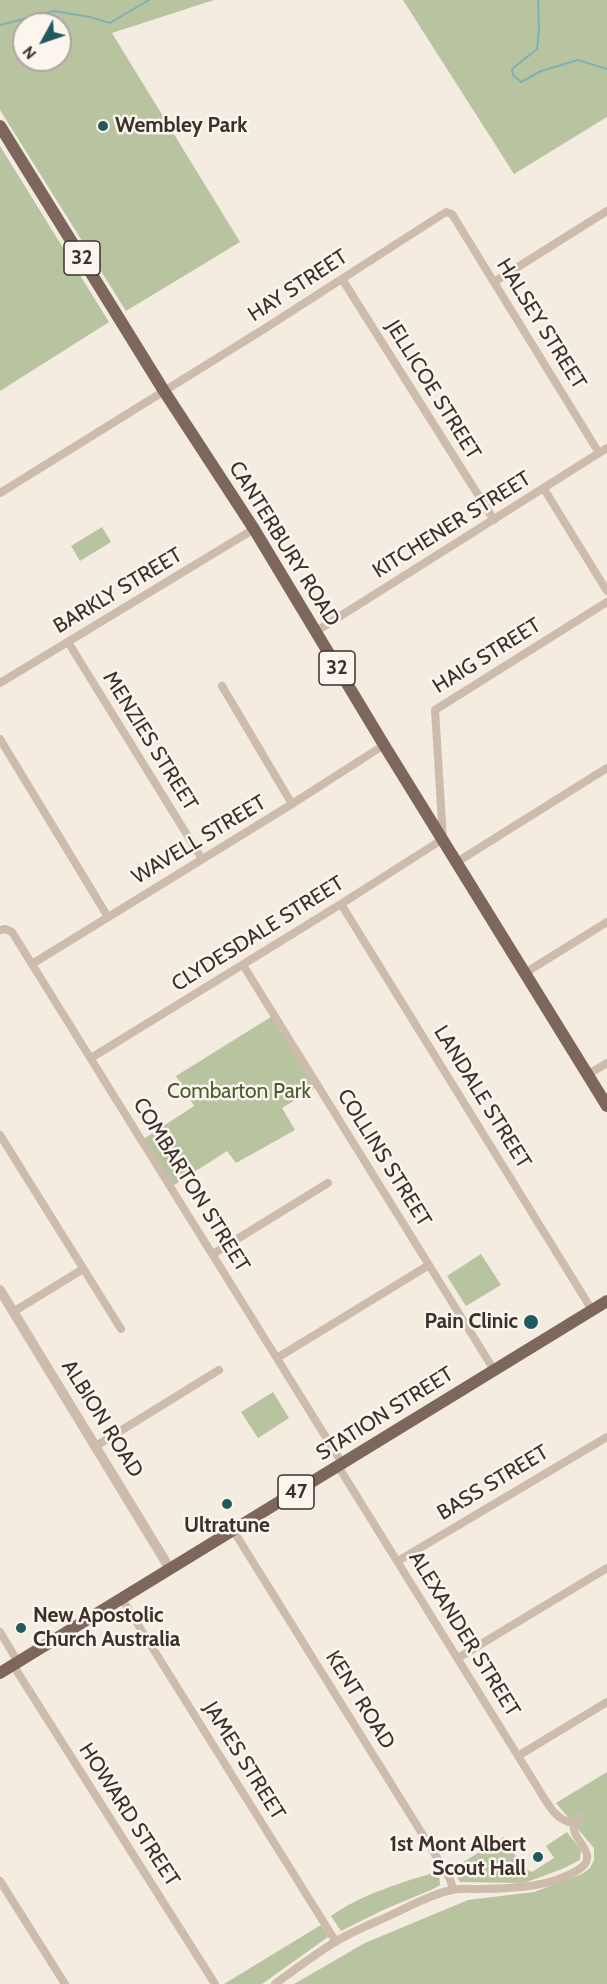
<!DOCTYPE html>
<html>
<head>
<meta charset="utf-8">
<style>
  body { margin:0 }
  #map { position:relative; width:607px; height:1984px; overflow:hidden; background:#f4ebe1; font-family:Cabin,sans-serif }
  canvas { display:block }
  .north { position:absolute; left:12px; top:12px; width:60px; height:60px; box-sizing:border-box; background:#fbf5ee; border:2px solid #aea6a0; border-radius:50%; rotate:230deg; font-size:16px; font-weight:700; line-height:24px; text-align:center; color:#3b302b }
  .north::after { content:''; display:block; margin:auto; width:21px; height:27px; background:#1f5a5e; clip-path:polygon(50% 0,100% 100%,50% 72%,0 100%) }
</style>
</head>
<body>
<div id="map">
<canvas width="607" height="1984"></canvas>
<div class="north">N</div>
</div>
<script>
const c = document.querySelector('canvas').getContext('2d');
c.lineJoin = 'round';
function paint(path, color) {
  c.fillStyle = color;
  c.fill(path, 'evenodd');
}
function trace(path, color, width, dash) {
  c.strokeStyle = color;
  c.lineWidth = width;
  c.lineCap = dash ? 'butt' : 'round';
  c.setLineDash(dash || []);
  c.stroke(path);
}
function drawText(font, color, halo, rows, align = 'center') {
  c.font = font + ' Cabin,sans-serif';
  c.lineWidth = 5;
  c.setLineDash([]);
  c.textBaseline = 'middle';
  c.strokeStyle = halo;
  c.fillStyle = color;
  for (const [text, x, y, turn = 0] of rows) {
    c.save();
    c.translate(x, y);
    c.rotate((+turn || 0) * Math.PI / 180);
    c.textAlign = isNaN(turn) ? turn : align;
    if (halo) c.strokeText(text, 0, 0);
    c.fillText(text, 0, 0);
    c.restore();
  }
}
paint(new Path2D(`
  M0,0H214L112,33L240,242L126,311L0,110ZM24,24H60V60H24Z
  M403,0H607V117L514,174Z
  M0,146L109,322L0,391Z
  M102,527L111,542L80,561L71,546Z
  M274,1015L318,1086L282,1108L295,1130L236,1163L227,1151L171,1187L142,1140L194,1106L176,1076Z
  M481,1254L501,1285L466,1306L447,1276Z
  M273,1392L289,1418L258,1438L241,1412Z
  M607,1772V1984H294L365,1943L468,1900L534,1892L582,1874L590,1868L594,1860V1848L556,1803Z
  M567,1832L581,1850L580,1860L562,1869L524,1883L460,1882L452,1869L504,1837L523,1868L532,1872L554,1858L546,1846Z
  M439,1871L440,1885L433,1889L383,1910L341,1931L331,1916C364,1893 401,1883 439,1871Z
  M321,1925L328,1937L262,1984H224Z`), '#b8c4a0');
trace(new Path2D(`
  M538,0L539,29L537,49L512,69L513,75L521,82L541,71L578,60L607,69
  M0,25L54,11L90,17L110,23L149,0`), '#7fb0b2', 2);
trace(new Path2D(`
  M342,279L494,520
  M494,282L607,211
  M544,489L607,591
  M0,493L264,329L446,212L452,214L599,453
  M315,632L607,448
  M68,642L202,859
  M0,683L254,529
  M222,686L292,804
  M0,739L108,917
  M457,862L607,768
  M341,904L592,1310
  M0,930L5,929L12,932L342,1463
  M32,964L292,804L384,745
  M243,965L494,1370
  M525,973L607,922
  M91,1058L341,904L443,839L435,710L607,602
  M587,1075L607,1063
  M0,1135L121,1329
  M213,1254L328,1183
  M13,1312L83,1269
  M277,1358L429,1265
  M96,1446L219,1370
  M338,1466L541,1793C549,1806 557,1821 573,1823
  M233,1530L446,1872L450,1879L453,1889
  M398,1561L607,1437
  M122,1599L336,1942
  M0,1632L18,1662
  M458,1658L607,1568
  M13,1665L215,1984
  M518,1756L607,1702
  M0,1881L65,1984
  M275,1984C294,1970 314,1955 335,1942C353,1931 374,1923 393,1914C412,1905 432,1894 452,1890C461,1888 471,1889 480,1889C512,1888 549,1888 578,1870C607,1852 556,1834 581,1817`), '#cdbbac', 8);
trace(new Path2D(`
  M0,1290L170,1569`), '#cdbbac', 10);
trace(new Path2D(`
  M0,126L164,391L254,529L384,745L607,1106
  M0,1673L607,1301`), '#7d675c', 12);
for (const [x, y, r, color] of [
  [103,126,6,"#1f5a5e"],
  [531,1322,8,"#1f5a5e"],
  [227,1504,6,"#1f5a5e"],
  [21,1628,6,"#1f5a5e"],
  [538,1857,6,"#1f5a5e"]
]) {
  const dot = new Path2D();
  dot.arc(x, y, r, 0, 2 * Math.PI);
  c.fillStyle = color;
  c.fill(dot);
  trace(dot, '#fbf5ee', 2);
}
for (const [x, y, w] of [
  [82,258,36],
  [337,668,36],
  [296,1492,36]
]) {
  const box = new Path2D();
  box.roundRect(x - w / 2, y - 17, w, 34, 4.5);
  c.fillStyle = '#fbf5ee';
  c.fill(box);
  trace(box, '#3b302b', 1.5);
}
drawText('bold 20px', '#3b302b', null, [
  ["32",82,258],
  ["32",337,668],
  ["47",296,1492]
]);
drawText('bold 21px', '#3b302b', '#fbf5ee', [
  ["Wembley Park",115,126],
  ["Pain Clinic",518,1322,"right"],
  ["Ultratune",227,1526,"center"],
  ["New Apostolic",33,1616],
  ["Church Australia",33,1640],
  ["1st Mont Albert",526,1845,"right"],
  ["Scout Hall",526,1869,"right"]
], 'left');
drawText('21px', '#3b302b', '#fbf5ee', [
  ["HAY STREET",298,286,-33],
  ["HALSEY STREET",541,324,58],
  ["JELLICOE STREET",433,390,58],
  ["KITCHENER STREET",452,525,-32],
  ["CANTERBURY ROAD",284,544,58],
  ["BARKLY STREET",118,591,-31],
  ["HAIG STREET",487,656,-32],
  ["MENZIES STREET",150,741,58],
  ["WAVELL STREET",199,840,-31],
  ["CLYDESDALE STREET",258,934,-32],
  ["LANDALE STREET",482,1097,58],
  ["COLLINS STREET",384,1158,58],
  ["COMBARTON STREET",191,1185,58],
  ["STATION STREET",385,1414,-32],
  ["ALBION ROAD",102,1419,58],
  ["BASS STREET",493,1483,-31],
  ["ALEXANDER STREET",464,1634,58],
  ["KENT ROAD",360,1700,58],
  ["JAMES STREET",244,1761,58],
  ["HOWARD STREET",129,1815,57]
]);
drawText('21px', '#4a5a2e', '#fbf5ee', [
  ["Combarton Park",239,1092]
]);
</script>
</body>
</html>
